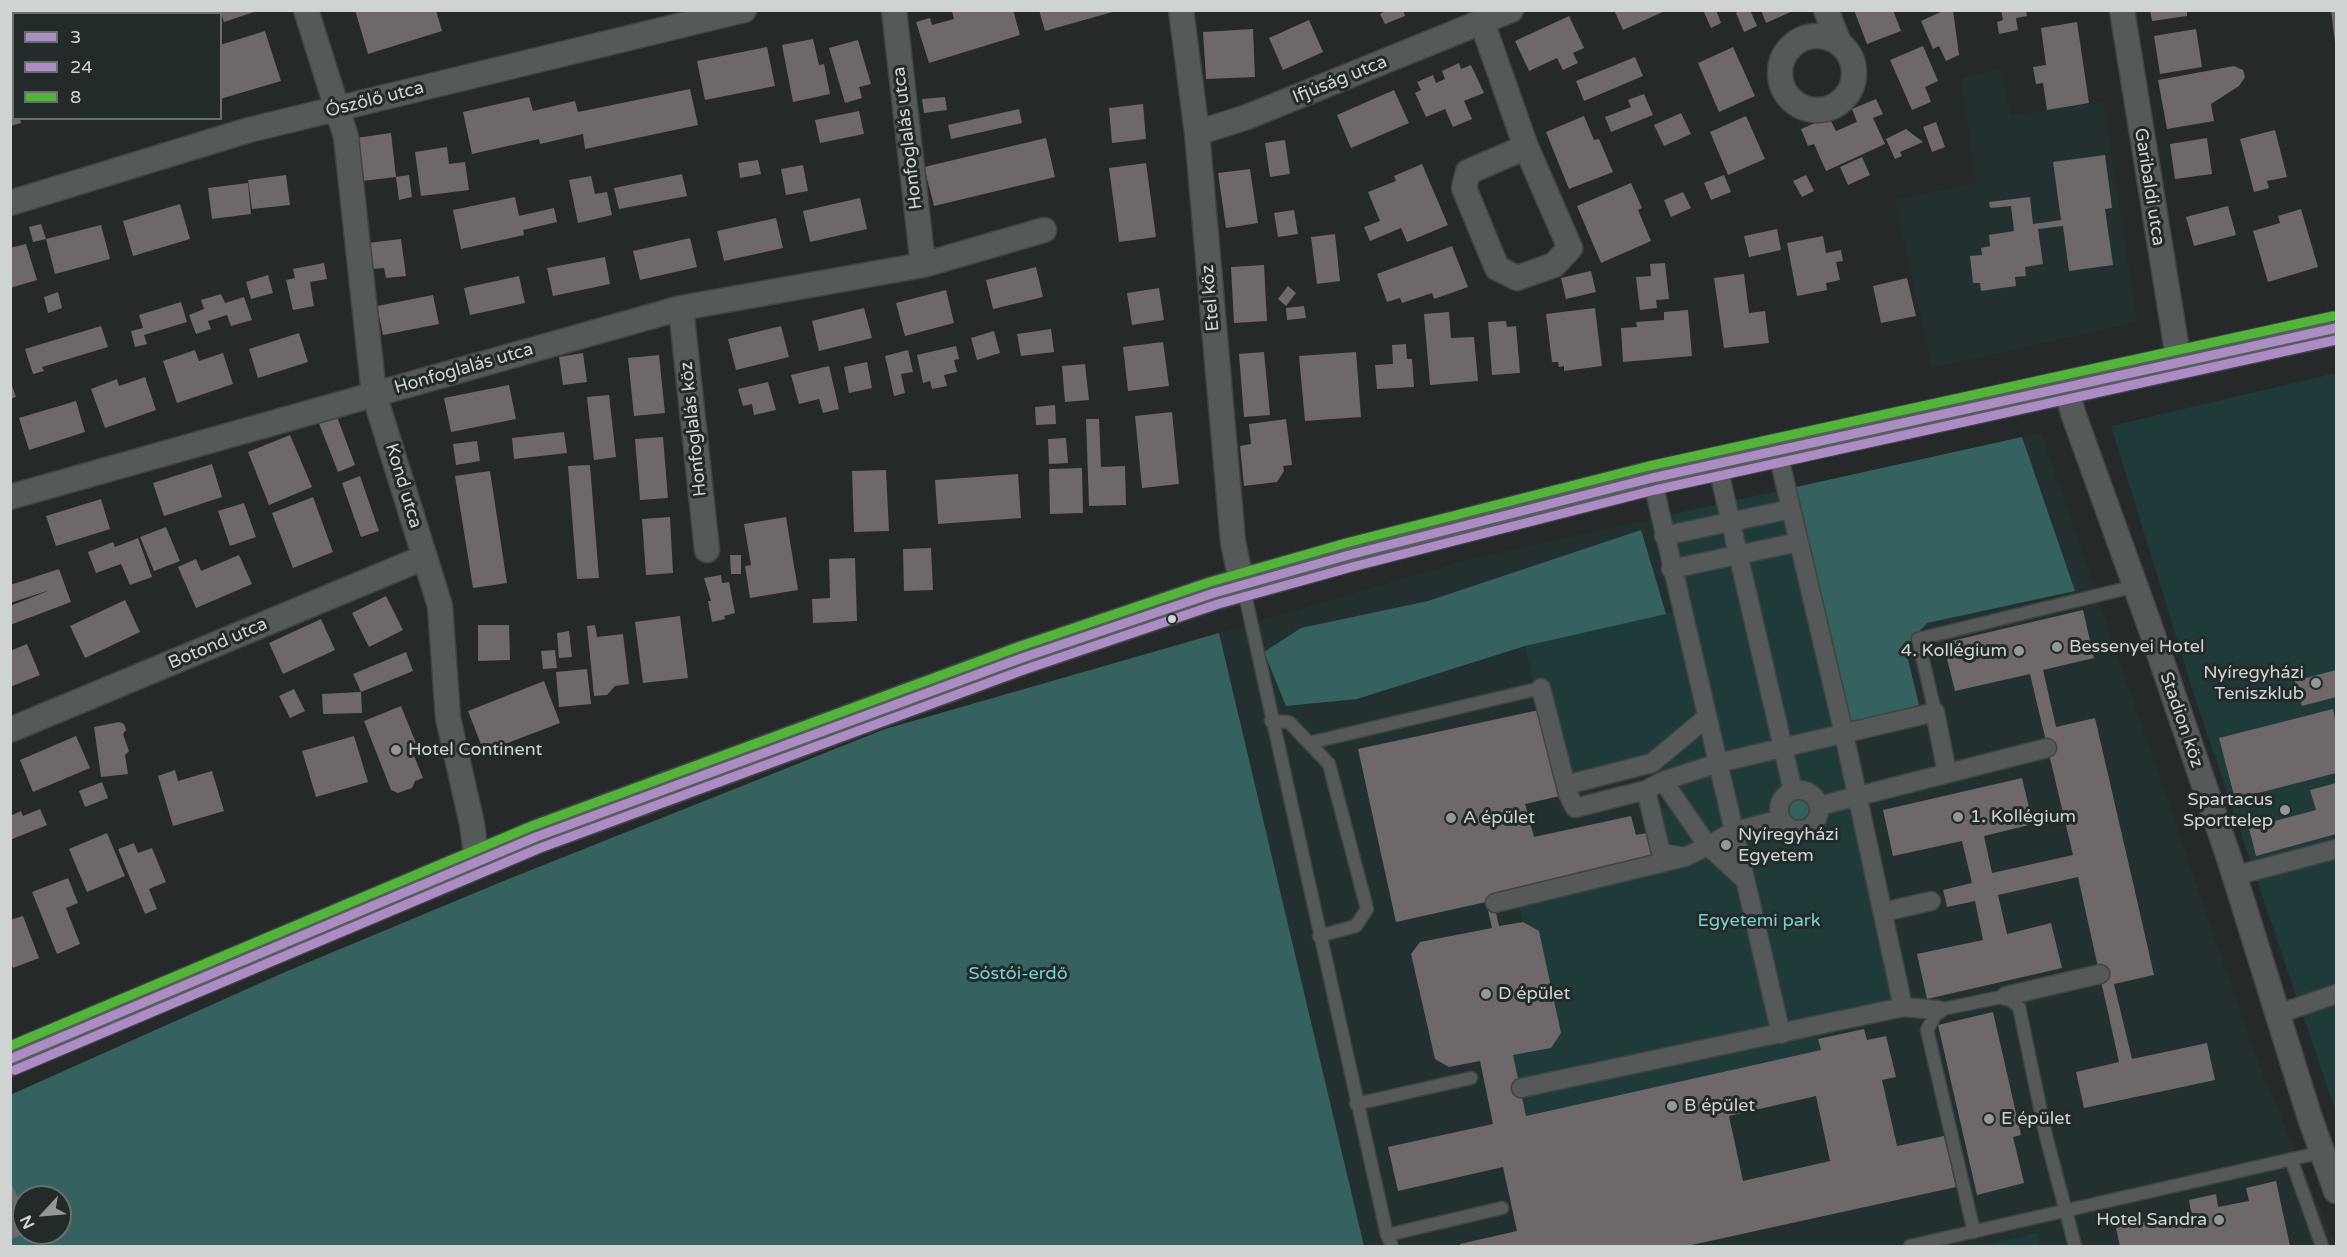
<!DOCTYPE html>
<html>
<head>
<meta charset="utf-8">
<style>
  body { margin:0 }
  #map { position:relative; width:2347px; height:1257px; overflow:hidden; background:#252929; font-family:"Varela Round",sans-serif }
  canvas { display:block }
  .frame { position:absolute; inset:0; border:12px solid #cfd4d3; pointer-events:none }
  .legend { position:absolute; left:12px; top:12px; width:210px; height:108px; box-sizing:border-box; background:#232b2a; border:2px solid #686f6e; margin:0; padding:8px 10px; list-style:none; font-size:18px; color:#cfd4d3 }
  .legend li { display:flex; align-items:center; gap:12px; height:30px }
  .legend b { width:30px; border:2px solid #686f6e }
  .north { position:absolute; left:12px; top:1185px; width:60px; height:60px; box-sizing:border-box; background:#232b2a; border:2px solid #686f6e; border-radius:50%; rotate:244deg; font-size:16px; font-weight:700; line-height:24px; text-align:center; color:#cfd4d3 }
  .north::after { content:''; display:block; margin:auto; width:21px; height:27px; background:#949898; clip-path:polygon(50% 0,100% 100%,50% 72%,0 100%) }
</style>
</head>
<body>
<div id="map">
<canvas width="2347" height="1257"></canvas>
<div class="frame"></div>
<ul class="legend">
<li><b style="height:8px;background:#aa8ec2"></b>3</li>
<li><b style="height:8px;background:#ad8cc6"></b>24</li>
<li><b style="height:8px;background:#52b539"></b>8</li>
</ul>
<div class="north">N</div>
</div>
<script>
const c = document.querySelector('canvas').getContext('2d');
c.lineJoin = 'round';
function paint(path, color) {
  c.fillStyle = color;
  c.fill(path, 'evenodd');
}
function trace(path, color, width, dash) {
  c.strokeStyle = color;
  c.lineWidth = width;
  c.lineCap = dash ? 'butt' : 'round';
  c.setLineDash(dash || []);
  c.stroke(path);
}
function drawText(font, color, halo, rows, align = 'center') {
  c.font = font + ' "Varela Round",sans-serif';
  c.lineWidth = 6;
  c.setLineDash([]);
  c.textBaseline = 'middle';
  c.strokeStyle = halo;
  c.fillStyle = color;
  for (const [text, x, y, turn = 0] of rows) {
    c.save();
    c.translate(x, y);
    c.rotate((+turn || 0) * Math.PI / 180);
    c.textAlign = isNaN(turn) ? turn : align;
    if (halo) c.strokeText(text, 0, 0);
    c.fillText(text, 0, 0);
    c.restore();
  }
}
paint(new Path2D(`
  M2000,69L2011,115L2103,102L2137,322L1932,368L1895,200L1976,183L1961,78Z
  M2041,433L2256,1058L2336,1246H1364L1219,633L1466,560Z`), '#223130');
paint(new Path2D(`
  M2336,373V1113L2197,704L2111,426Z
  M1796,487L1899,1005L1815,1026L1821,1050L1526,1116L1513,1055L1551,1048L1561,1033L1539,931L1523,922L1517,895L1657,862L1658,810L1679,804L1669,770L1560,796L1525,646L1682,610L1660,517Z
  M2037,1233L2040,1246H1986V1245Z`), '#1e3b39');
paint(new Path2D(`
  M2022,437L2075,591L1927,623L1905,647L1921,713L1847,732L1796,487Z
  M1641,530L1666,614L1525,646L1357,699L1286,706L1264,652L1301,628L1428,601Z
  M1219,633L1364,1246H11L10,1095L285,972L501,882L885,729ZM24,1197H60V1233H24Z`), '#35625f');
paint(new Path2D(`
  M1786 810a13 13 0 1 1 26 0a13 13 0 1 1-26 0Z`), '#33615f');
paint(new Path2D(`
  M147,10H185L186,14H139Z
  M220,10H257V11L224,22Z
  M355,10H436L442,31L368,54Z
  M954,10H1013L1020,35L929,63L916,22L930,18L932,25L954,19L952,11Z
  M1039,10H1116V11L1045,31Z
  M1387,10H1403L1405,16L1385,24L1380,14Z
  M1614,10H1667L1623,30Z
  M1703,10H1716L1721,23L1711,28Z
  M1741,10H1750L1757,26L1744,32L1736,13Z
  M1761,10H1795L1766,23Z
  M1854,10H1893L1901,31L1867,44Z
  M1945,10H1953L1959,55L1946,61L1939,46L1933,49L1921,21Z
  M2001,10H2026L2027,16L2016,18L2018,30L1999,34L1997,22L2003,20Z
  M2150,10H2187V16L2152,21Z
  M2331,10H2336V43H2335Z
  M1569,16L1584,48L1573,53L1578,63L1563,70L1557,58L1529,71L1515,41Z
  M1309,20L1323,52L1283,70L1269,38Z
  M2077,22L2089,103L2047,110L2043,83L2036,84L2033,67L2046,65L2041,28Z
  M1253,29L1255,77L1206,79L1203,32Z
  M2196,29L2202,67L2160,74L2154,36Z
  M265,31L281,81L220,99V45Z
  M813,39L819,65L824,64L830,94L793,102L782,45Z
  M858,40L871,84L859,87L862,98L845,103L829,48Z
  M1923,46L1938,81L1925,87L1931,102L1912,110L1890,60Z
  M767,47L775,86L705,100L697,61Z
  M1733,47L1755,96L1719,112L1698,63Z
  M1635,57L1643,76L1584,101L1576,81Z
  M1459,63L1461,69L1471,65L1484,93L1464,101L1472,119L1453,127L1445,109L1426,117L1415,93L1421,90L1417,82L1433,75L1436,83L1445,79L1442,71Z
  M2234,66L2243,70L2245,77L2239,86L2211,104L2214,121L2167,129L2158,80Z
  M14,72V118H20L21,123L10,126V73Z
  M690,89L698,125L585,149L583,134L540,144L539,139L472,154L463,112L529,97L533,111L575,101L578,112Z
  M1394,90L1409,123L1351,148L1337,115Z
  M1644,94L1653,115L1611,132L1605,117L1631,107L1628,100Z
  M945,97L947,110L924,113L922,99Z
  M1876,99L1883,114L1873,118L1885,144L1826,171L1814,144L1808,146L1801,129L1829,117L1836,131L1857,122L1852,109Z
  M1143,104L1146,139L1112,143L1109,108Z
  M1019,109L1022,123L951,139L948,125Z
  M859,111L864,134L820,143L815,120Z
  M1681,113L1691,134L1664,146L1654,125Z
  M1584,116L1594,140L1599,139L1613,172L1569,189L1546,132Z
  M1746,116L1765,159L1728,175L1710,132Z
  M1936,122L1945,147L1932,152L1923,127Z
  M1906,129L1923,142L1900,152L1902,156L1895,159L1886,139Z
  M2275,130L2287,177L2267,181L2269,188L2254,192L2240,139Z
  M391,133L396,177L362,181L356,138Z
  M1046,138L1055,177L934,206L924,167Z
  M2207,138L2212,174L2175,179L2170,144Z
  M1285,140L1290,174L1270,177L1265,143Z
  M447,147L449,164L465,162L469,190L421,196L415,152Z
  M2105,155L2112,208L2105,209L2113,265L2069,271L2063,226L2038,229L2043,264L2025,267L2026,276L2015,277L2016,286L1981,291L1980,283H1973L1970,256L1982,255L1981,248L1990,246L1989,235L2014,231L2011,206L1990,208L1989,202L2030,197L2033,224L2061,220L2053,162Z
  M1862,157L1870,175L1848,185L1840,167Z
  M758,160L761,174L740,178L738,163Z
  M1146,163L1156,237L1119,242L1109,168Z
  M1422,164L1448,225L1407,242L1401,228L1370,241L1364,227L1380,221L1368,192L1396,181L1394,176Z
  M803,165L808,191L786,195L781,169Z
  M1250,169L1258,223L1226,228L1218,173Z
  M682,174L687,196L619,209L614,188Z
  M286,175L290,205L252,209L248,180Z
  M409,175L412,197L399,200L396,177Z
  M1724,175L1731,192L1711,200L1704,183Z
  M1806,175L1814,191L1802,197L1793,181Z
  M591,176L595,194L607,192L612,215L578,223L569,180Z
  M248,183L251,214L212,219L208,188Z
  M1631,183L1642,208L1638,210L1651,241L1601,263L1577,206Z
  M1683,192L1691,208L1671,217L1664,200Z
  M515,197L519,216L554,208L557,222L523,230L524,235L461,249L453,210Z
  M860,198L867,229L810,242L803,211Z
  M180,204L190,239L133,256L123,221Z
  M2228,206L2236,235L2194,246L2186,217Z
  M2301,209L2318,267L2268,282L2253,231L2280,223L2278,216Z
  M1294,210L1298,234L1278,237L1274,213Z
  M776,218L783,248L724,261L717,231Z
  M41,224L46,239L101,225L110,259L55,274L46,239L33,242L29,227Z
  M1777,229L1781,250L1749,257L1744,236Z
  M1335,234L1340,281L1317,284L1311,237Z
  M1823,236L1826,253L1841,250L1843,261L1836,262L1840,280L1826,283L1827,290L1797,296L1787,243Z
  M690,238L697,267L640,280L633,251Z
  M401,239L406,276L386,278L384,268L372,269L368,243Z
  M26,244L37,280L10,288V248Z
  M1452,246L1468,287L1434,299L1432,293L1402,303L1400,298L1387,302L1377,274Z
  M605,257L610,284L553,296L547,268Z
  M324,263L327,279L310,282L314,306L293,310L286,280L295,278L293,269Z
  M1665,263L1669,299L1656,300L1657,308L1640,310L1636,277L1651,276L1650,264Z
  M1264,265L1267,321L1234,323L1231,267Z
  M1036,267L1043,297L993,309L986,280Z
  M1591,271L1596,292L1566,299L1561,278Z
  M1744,274L1749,313L1765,311L1769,343L1724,348L1714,278Z
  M268,275L273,293L251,299L246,282Z
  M519,276L525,303L470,315L464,288Z
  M1907,278L1916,316L1881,323L1873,286Z
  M1288,286L1296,293L1286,306L1278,299Z
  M1159,288L1164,320L1132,325L1127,293Z
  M946,290L954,323L905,336L896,303Z
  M58,292L62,308L48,313L44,297Z
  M221,294L225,303L244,297L252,320L231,326L227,315L208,321L211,329L196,334L189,315L204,309L201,300Z
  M433,295L439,324L383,335L377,306Z
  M181,302L187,322L144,335L147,344L135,347L131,331L143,328L139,315Z
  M1304,306L1306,318L1287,320L1286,308Z
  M864,308L872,338L819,351L812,321Z
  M1595,308L1602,366L1564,371V366L1559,367L1558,362H1552L1546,314Z
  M1688,310L1692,356L1623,362L1621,328L1637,327L1636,322L1664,320V312Z
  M1449,312L1451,338L1474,337L1478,381L1430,385L1424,314Z
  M1506,321L1507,327L1516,326L1520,373L1492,375L1488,322Z
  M101,326L108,347L42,367L44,371L33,374L25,349Z
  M781,326L789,357L736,370L728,339Z
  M1051,329L1054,352L1021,356L1017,334Z
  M994,331L1000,353L977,360L971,338Z
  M299,333L308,362L258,378L249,349Z
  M1163,342L1169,386L1128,391L1123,347Z
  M1406,344L1407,359H1412L1414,387L1377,389L1375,365L1393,364L1392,345Z
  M956,346L959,359L954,360L957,372L944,375L947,386L932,389L930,381L923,383L917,355Z
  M195,350L199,361L223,353L233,384L177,403L163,361Z
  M908,350L913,372L901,374L905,393L894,396L885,356Z
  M1264,352L1270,415L1244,417L1239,354Z
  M1356,352L1361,417L1305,421L1299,356Z
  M583,353L587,382L563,385L559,357Z
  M659,355L665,413L634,416L628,358Z
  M867,362L872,388L849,393L844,367Z
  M1085,364L1089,400L1065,402L1062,366Z
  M829,366L839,409L823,413L819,399L799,404L791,375Z
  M145,377L156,410L105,428L91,389L117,379L119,386Z
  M10,380L16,397L10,399Z
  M768,382L776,410L754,415L752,404L743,406L738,389Z
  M509,385L516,419L451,432L444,398Z
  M609,395L616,457L594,460L587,397Z
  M76,401L85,432L29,450L19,418Z
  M1055,405L1056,424L1036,425L1035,407Z
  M1172,412L1179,484L1142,488L1135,416Z
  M336,414L355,465L338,472L318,421Z
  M1086,419H1099L1101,467L1125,466L1126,505L1089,506Z
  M1286,419L1292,465L1283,466L1284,471L1277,482L1244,486L1240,446L1251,444L1249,424Z
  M564,432L567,453L514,459L512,438Z
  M290,435L312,487L269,505L248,452Z
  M663,437L668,498L640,500L635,439Z
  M1066,438L1068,463L1049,464L1048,439Z
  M477,441L480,461L456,465L453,444Z
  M212,464L222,497L164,516L153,483Z
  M590,465L599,578L577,579L568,466Z
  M1082,468L1083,513L1050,514L1049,469Z
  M886,470L889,531L854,532L852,471Z
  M490,471L507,583L473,588L455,476Z
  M1018,474L1021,518L938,524L935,480Z
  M360,476L379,531L361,537L342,483Z
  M313,497L333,552L293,568L272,513Z
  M101,499L110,529L56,546L46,516Z
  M244,503L256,537L230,546L218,511Z
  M670,517L673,573L646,575L642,519Z
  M786,517L798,590L750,598L745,566L751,565L744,524Z
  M166,527L180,561L154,571L140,537Z
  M138,538L152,577L130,585L121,564L96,573L88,552L113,542L115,547Z
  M931,548L933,590L904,591L903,549Z
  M239,555L252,584L196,608L178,567L196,559L201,571Z
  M730,555H741V574H731Z
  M855,558L857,621L813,623L812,599L830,598L829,559Z
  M59,569L71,602L10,625V606L50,590L10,603V585Z
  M721,575L722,583L729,582L735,613L724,616L725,619L712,622L708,601H711L704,578Z
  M386,596L403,630L369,647L352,613Z
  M125,600L140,632L85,658L70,626Z
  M2083,610L2094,658L2043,670L2056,727L2095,718L2134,887L2154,975L2114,984L2132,1059L2207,1043L2215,1080L2084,1108L2076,1072L2119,1062L2078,877L1998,895L2007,934L2051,923L2062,968L1927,999L1917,954L1983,940L1975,901L1947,907L1945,898L1943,890L1972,883L1962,841L1893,856L1883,810L2022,778L2033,824L1984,836L1992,873L2073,855L2030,674L1955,691L1943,643Z
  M680,616L688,678L643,683L635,622Z
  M321,619L335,650L283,674L269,643Z
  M478,625H509L510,660L478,661Z
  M595,625L597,637L623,634L629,684L615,686L607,695L594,696L587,626Z
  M569,631L572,657L559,658L557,633Z
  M27,644L40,675L10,687V651Z
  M555,650L557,668L543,669L541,651Z
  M406,652L413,671L361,692L353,674Z
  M587,669L591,704L559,707L556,672Z
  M2336,670V697L2302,706L2295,681Z
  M544,681L560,723L484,752L468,711Z
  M294,689L305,711L290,718L279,696Z
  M361,692L362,713L323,714L322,694Z
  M401,706L416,743L410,746L423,778L415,781L412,788L398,793L391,790L364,721Z
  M2333,709L2336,724V773L2235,799L2219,738Z
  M1539,710L1560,796L1525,804L1534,837L1631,816L1636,835L1652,832L1658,862L1493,900L1499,926L1523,922L1539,931L1561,1033L1551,1048L1513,1055L1526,1116L1821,1050L1818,1039L1864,1029L1867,1040L1886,1036L1896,1077L1882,1080L1897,1146L1944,1136L1956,1187L1687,1246H1460V1244L1517,1231L1503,1167L1398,1191L1388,1147L1493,1124L1480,1061L1449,1067L1435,1059L1411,954L1420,942L1492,928L1486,902L1396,922L1358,749ZM1816,1096L1830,1161L1743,1181L1729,1116Z
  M119,722L124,724L126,730L123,734L129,751L125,755L128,774L101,777L94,727Z
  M76,736L90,768L33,792L20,760Z
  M354,736L368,782L316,797L302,751Z
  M175,770L178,781L212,771L224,811L173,826L158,776Z
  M102,782L108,798L85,807L79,791Z
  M2336,783V834L2256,856L2249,828L2316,810L2310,790Z
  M40,809L47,825L10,840V816L21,811L23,816Z
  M107,833L125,876L87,892L69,849Z
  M134,843L138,853L152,848L166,882L149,889L157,909L145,914L118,849Z
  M68,878L78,903L66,908L80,944L57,954L32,892Z
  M23,916L39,958L13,968L10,961V920Z
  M1993,1012L2021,1135L2013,1137L2024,1183L1977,1195L1938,1025Z
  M2276,1181L2290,1246H2120L2116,1228L2191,1212L2189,1200L2216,1194L2218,1207L2249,1201L2246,1188Z
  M10,1182L24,1209V1233L10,1240Z`), '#6e686a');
const service = new Path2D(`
  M1243,586L1387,1235L1392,1246
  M1935,712L1918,639L2136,586
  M1271,721L1289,722L1329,764L1367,909L1356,926L1319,936
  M1309,743L1541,688
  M1356,1104L1471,1078
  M2291,1159L2322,1246
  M1974,1232L1927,1030L1938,1010L2006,996L2019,1007L2046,1136L2075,1246
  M1387,1235L1502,1208
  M1910,1246L2323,1152`);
const pedestrian = new Path2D(`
  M1717,463L1793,791
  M1782,470L1844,734L1903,1007
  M1652,478L1781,1034
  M1664,536L1791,509
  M1671,569L1799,542
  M1541,688L1568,794L1575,808L1646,790L1663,781L1708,846L1732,832L1781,819
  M1663,781L1718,763L1935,712L1947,773
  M1566,785L1652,763L1707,717
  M1779 810a20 20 0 1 1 40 0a20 20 0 1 1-40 0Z
  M1646,790L1661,853L1685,857L1708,846L1743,878
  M1819,806L2047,748
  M2234,876L2336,849
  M1495,903L1685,857
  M1884,912L1931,901
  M2006,996L2100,974
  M2278,1014L2336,994
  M1521,1088L1903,1007L1938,1010`);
const minor = new Path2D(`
  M306,10L346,137L374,394L440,606L448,718L472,824L477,862
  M1181,10L1197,133L1233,542L1242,585
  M1826,10L1839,43
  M2122,10L2179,363
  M1482,22L1526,147L1570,248L1554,265L1517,278L1497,268L1464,188L1468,172L1526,147
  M1780 73a37 37 0 1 1 74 0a37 37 0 1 1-74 0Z
  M1197,133L1247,117L1511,10
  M10,203L249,130L744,10
  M923,265L1044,230
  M681,308L707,550
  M2066,386L2073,413L2148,621L2229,858L2309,1115L2336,1191
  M10,497L681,308L923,265L894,10
  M10,730L425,557`);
const secondary = new Path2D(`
  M10,1059L536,837L1022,658L1214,593L1349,555L1652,478L2336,328`);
trace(service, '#404444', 15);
trace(pedestrian, '#404444', 21);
trace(minor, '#404444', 27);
trace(secondary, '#404444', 36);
trace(service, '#565959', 12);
trace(pedestrian, '#565959', 18);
trace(minor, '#565959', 24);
trace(secondary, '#555d5d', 33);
trace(new Path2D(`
  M10,1059L536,837L1022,658L1214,593L1349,555L1652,478L2336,328`), '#aa8ec2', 9);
trace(new Path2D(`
  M15,1070L540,848L1026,669L1218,604L1352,567L1655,490L2336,340`), '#ad8cc6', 9);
trace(new Path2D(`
  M10,1046L532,826L1018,647L1210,582L1346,543L1649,466L2333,316`), '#52b539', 9);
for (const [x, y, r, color] of [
  [1172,619,5,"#cfd4d3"],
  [2057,647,6,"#949898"],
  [2019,651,6,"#949898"],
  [2316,683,6,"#949898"],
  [396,750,6,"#949898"],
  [2285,810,6,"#949898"],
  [1958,817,6,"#949898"],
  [1451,818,6,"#949898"],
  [1726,845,6,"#949898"],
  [1486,994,6,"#949898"],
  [1672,1106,6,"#949898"],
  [1989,1119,6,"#949898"],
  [2219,1220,6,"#949898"]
]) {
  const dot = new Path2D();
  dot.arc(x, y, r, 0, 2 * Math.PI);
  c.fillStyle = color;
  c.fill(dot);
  trace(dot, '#232b2a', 2);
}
drawText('18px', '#cfd4d3', '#232b2a', [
  ["Ifjúság utca",1340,80,-22],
  ["Ószőlő utca",375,100,-14],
  ["Honfoglalás utca",908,138,-97],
  ["Garibaldi utca",2149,187,81],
  ["Etel köz",1211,298,-95],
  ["Honfoglalás utca",464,369,-16],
  ["Honfoglalás köz",694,429,-96],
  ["Kond utca",403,486,73],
  ["Botond utca",218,644,-23],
  ["Stadion köz",2181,720,71]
]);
drawText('18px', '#cfd4d3', '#232b2a', [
  ["Bessenyei Hotel",2069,647],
  ["4. Kollégium",2007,651,"right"],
  ["Nyíregyházi",2304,673,"right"],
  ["Teniszklub",2304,694,"right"],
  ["Hotel Continent",408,750],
  ["Spartacus",2273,800,"right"],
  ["Sporttelep",2273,821,"right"],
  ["1. Kollégium",1970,817],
  ["A épület",1463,818],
  ["Nyíregyházi",1738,835],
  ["Egyetem",1738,856],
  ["D épület",1498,994],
  ["B épület",1684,1106],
  ["E épület",2001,1119],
  ["Hotel Sandra",2207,1220,"right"]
], 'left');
drawText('18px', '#7ad1cc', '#232b2a', [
  ["Egyetemi park",1759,921],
  ["Sóstói-erdő",1018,974]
]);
</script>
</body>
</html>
